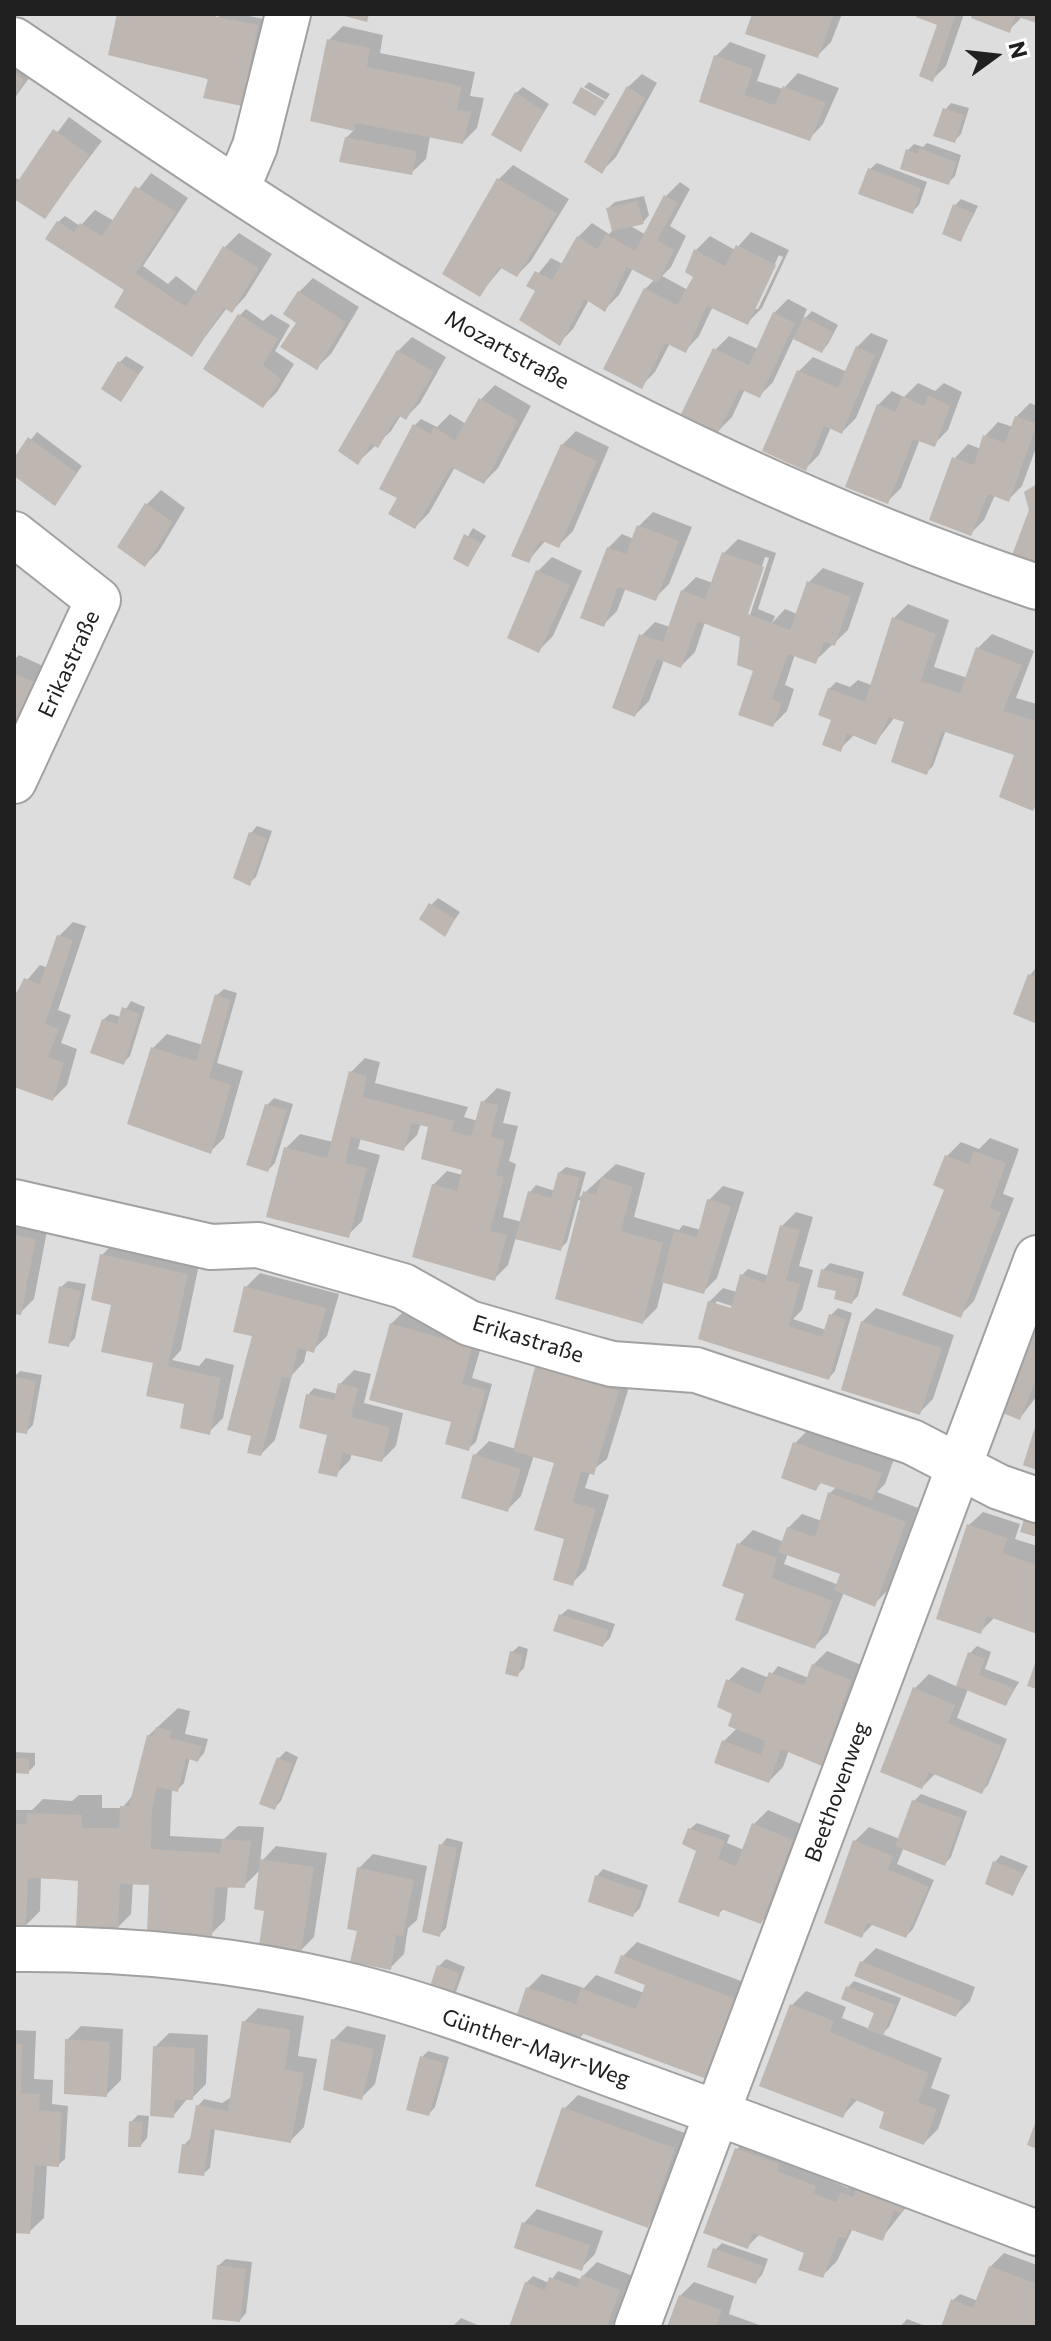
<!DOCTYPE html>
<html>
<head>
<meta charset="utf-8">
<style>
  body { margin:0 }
  #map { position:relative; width:1051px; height:2341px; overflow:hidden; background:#f0ede8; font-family:Commissioner,sans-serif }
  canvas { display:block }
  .frame { position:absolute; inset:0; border:16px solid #202020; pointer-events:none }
  .north { position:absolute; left:955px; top:16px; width:80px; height:80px; -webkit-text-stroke:6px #fff; paint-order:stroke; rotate:75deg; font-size:22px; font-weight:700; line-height:32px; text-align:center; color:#202020 }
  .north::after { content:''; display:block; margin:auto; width:28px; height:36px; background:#202020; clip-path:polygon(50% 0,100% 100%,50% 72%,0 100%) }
</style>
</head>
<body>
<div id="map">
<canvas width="1051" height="2341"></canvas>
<div class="frame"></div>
<div class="north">N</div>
</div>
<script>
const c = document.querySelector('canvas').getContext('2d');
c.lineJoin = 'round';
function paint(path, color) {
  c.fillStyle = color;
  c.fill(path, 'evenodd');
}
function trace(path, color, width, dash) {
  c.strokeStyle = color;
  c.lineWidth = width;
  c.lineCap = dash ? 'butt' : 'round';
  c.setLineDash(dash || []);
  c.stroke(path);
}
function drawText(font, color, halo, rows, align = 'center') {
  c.font = font + ' Commissioner,sans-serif';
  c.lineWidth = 6;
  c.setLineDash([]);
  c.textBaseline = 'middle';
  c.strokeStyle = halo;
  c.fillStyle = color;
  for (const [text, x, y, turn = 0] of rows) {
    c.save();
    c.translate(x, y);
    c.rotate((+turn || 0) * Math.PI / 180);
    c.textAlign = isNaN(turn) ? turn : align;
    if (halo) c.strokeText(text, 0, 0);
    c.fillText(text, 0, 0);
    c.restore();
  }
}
paint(new Path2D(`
  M14,14H1037V2327H14Z`), '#dedddd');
paint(new Path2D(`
  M118,14H218L213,19L224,14H239L264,19L248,98L241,104Z
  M754,14H842L831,42L817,56Z
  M920,14H964L946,66L932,80L940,23Z
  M974,14H1037V21L1023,16L1009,30Z
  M343,26L383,35L380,53L475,72L470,96L484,98L477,128L463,142L430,136L426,159L411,173L346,138L355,129L312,120L329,40Z
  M730,42L766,55L757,81L783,89L798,73L839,88L823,124L809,139L702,101L716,56Z
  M14,51L37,67L14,99Z
  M642,74L657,83L616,157L602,171L628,87Z
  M589,82L610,94L606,100L584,87Z
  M523,87L549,104L521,150L516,93Z
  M951,103L969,108L961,134L954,141L945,110Z
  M69,117L102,141L44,217L14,196V177L21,181Z
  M927,143L961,155L955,176L948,183L908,150L914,144L923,147Z
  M877,163L927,182L919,205L913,211L870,169Z
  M513,165L569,199L531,261L517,275L503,266L480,294L445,274L499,179Z
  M151,173L188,198L143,266L168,284L176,276L197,292L225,247L239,233L272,254L245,297L232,311L227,308L192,354L133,281L58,222L65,216L80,226L95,210L114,221Z
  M680,182L690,189L670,226L686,236L671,267L662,276L688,290L696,276V250L710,236L735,250L751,232L789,250L762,308L748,322L713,306L699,336L686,350L670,343L655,372L641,386L645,289L655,279L633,268L619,295L605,309L589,300L573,329L559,343L537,291L529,285L551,258L563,264L578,237L592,223L609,234L614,229L608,208L615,202L644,196L649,215L643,222L629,225L646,235L666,196ZM779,255L783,257L758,309H754Z
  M961,199L978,206L961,240L955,205Z
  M313,278L359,307L331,354L317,367L299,292Z
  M788,299L807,309L802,321L812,311L838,325L828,344L822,351L794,337L773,382L759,396L745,389L732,417L718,431L715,350L729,336L758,349L774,313Z
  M246,309L263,321L271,314L290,325L275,351L294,364L277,392L263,406L239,316Z
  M871,333L888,340L856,418L842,432L831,427L819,455L805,469L799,371L813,357L845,371L857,347Z
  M412,337L446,357L420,403L406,417L401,415L391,431L358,462L398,351Z
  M126,356L144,367L121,399L120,362Z
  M918,383L935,391L944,383L962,392L948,430L934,444L920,439L901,488L887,502L878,405L892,391L904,397Z
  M495,385L531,406L498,468L484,482L455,467L429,513L415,527L399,497L414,426L421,419L437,427L450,414L466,424L481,399Z
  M1030,403L1037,406V445L1022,486L1008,500L995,495L984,520L970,534L954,459L968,444L981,449L985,436L998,422L1013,427L1016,417Z
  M576,431L609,447L573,531L559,545L546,540L528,561L562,445Z
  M37,432L82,466L55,504L14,474V461Z
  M161,490L185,508L159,551L145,565L119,546L147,504Z
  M653,512L692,527L669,584L655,598L626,587L617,611L603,625L608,548L622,534L634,539L639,526Z
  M473,528L486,536L468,565L455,558Z
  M738,539L776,553L758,609L775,616L772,623L785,609L797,614L809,582L823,568L864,583L848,630L815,661L795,654L785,685L794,689L787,711L773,725L747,628L705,622L695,652L681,666L664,660L649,701L635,715L641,636L655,622L670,627L682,591L696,577L713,583L724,553ZM765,557L769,558L750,615L744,621Z
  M552,557L582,571L553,636L539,650L538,571Z
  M908,604L949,620L934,667L968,678L978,648L992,634L1034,651L1016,698L1037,704V805L1033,808L1017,754L946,730L933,766L926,773L907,721L895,717L875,743L855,734L840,749L837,711L829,689L836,682L850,687L858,680L871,685L894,618Z
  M19,655L56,672L14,745V660Z
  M257,826L272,831L256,877L249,883L251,833Z
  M438,898L460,912L445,934L431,905Z
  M73,922L86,926L58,1010L71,1015L61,1043L77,1049L67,1085L53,1099L14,1086V995L40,965L48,968L59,936Z
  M1036,968H1037V1022L1015,1012L1030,975Z
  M224,989L237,993L217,1063L243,1071L224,1138L210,1152L153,1048L167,1034L203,1045L217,995Z
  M131,1001L145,1007L130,1056L123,1063L103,1020L110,1014L121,1017Z
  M365,1058L380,1062L375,1083L468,1107L464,1117L478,1121L483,1102L497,1088L511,1092L503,1123L518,1126L509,1161L516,1164L503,1217L522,1222L530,1192L536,1185L555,1191L559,1173L566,1167L586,1172L579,1198L616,1164L645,1173L634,1217L679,1230L683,1225L701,1230L709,1200L723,1186L744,1192L717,1278L703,1292L664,1280L657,1308L643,1322L582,1201L578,1200L567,1242L560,1249L516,1237L508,1265L494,1279L433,1185L447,1171L463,1175L464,1169L430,1126L421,1123L417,1135L403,1149L361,1138L358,1149L380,1155L362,1221L348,1235L286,1148L300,1134L333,1142L351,1072Z
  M274,1098L293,1104L275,1163L268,1170L267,1105Z
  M990,1138L1019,1149L1003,1194L1014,1198L974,1301L960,1315L946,1189L947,1156L961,1142L979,1149Z
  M796,1212L813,1217L799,1266L813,1270L802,1310L793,1319L826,1330L831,1315L838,1308L852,1313L835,1371L829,1378L709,1302L723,1288L737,1292L742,1275L748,1269L769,1276L782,1226ZM716,1301L738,1308L737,1312L716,1305Z
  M14,1219L48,1226L34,1299L20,1313L14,1312Z
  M116,1241L200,1260L181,1350L172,1360L199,1366L206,1358L234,1365L223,1418L209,1432L188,1398L155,1364L102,1255Z
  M830,1263L864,1272L858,1296L852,1302L823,1270Z
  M260,1273L339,1294L327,1336L313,1350L307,1349L304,1362L292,1375L275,1440L261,1454L253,1434L254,1335L246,1287Z
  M68,1281L86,1284L75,1338L68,1345L61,1287Z
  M876,1308L954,1335L933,1399L919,1413L862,1322Z
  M405,1310L485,1333L472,1378L492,1384L476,1442L469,1448L455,1414L391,1324Z
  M1037,1326V1396L1020,1418Z
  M550,1354L632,1377L607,1459L590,1472L585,1488L609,1495L586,1569L572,1583L557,1462L534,1455L521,1496L507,1510L475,1455L489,1441L516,1449L536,1368Z
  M354,1370L371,1374L364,1403L403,1413L396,1446L382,1460L352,1453L350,1460L336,1474L329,1433L308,1395L314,1388L338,1394L340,1384Z
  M20,1371L42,1375L33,1425L26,1432L14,1430V1377Z
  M809,1429L894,1459L885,1484L877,1492L918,1508L888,1590L874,1604L844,1592L828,1633L814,1647L746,1593L739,1544L753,1530L784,1542L788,1528L802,1514L822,1521L830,1493L837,1486L822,1482L815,1489L795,1443ZM788,1553L843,1573L839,1585L784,1564Z
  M983,1512L1020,1524L1015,1539L1037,1546V1632L995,1617L980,1632L969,1525Z
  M568,1609L615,1624L610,1638L603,1645L561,1615Z
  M519,1646L528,1649L524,1668L517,1675L512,1652Z
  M977,1646L991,1652L985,1669L1019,1682L1006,1704L968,1689L957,1718L1007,1739L988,1785L981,1792L936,1773L922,1787L915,1688L929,1674L958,1687L970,1653Z
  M827,1651L864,1666L835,1749L821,1763L789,1750L783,1767L769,1781L724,1741L737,1728L728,1681L742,1667L769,1678L778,1666L809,1678L813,1665Z
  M178,1708L190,1711L185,1734L208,1739L204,1753L198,1760L190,1757L184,1783L177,1790L172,1788L170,1836L224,1839L238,1826L264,1827L260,1863L276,1846L327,1853L314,1937L300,1951L266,1909L261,1869L244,1886L228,1885L225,1920L211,1934L152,1880L133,1882L131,1914L117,1928L84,1879L41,1876L40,1911L26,1925L14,1924V1810H32L43,1799L72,1801L79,1795H102V1808H122L134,1794L148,1736Z
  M286,1751L298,1757L281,1801L274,1808L262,1803L279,1758Z
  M14,1752L35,1753V1765L28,1772L14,1771Z
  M921,1794L967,1811L951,1857L945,1864L904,1847L897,1864L934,1880L913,1929L906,1936L874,1923L861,1936L855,1841L869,1827L900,1839L914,1801Z
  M768,1810L806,1826L775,1908L761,1922L725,1908L718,1914L690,1829L697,1823L730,1835L727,1843L744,1850L754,1824Z
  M447,1838L463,1842L446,1928L440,1934L441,1845Z
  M373,1854L427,1866L417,1920L408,1928L404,1954L390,1968L359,1930V1868Z
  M1001,1855L1028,1866L1013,1893L995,1862Z
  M603,1869L648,1885L640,1908L633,1915L597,1876Z
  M637,1942L749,1984L734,2024L585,2032L578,2040L528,1988L542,1974L584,1988L596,1975L644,1993L647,1984L623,1956Z
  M876,1948L975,1987L970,2001L956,2015L862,1962Z
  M446,1959L465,1967L456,1992L450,1998L439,1966Z
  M854,1981L901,1998L889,2027L882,2034L942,2058L931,2088L950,2095L938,2129L924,2143L886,2111L858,2099L843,2115L792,2005L806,1991L846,2007L842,2018L870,2029L876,2012L848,1987Z
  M258,2008L304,2016L298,2056L317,2059L304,2127L290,2141L215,2128L210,2168L203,2174L184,2145L191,2138L198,2106L204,2099L222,2103L233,2096L244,2022Z
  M81,2026L123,2029L121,2080L107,2094L67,2040Z
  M347,2026L386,2035L375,2084L361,2098L333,2040Z
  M14,2030L36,2031L34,2079L53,2080L52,2104L68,2106L65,2159L58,2165L47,2164L44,2218L29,2232L14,2231Z
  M169,2033L208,2035L206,2084L192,2098H188L173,2116L155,2047Z
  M428,2051L449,2057L435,2107L429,2114L422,2057Z
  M578,2095L688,2134L661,2211L647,2225L564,2109Z
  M138,2115L149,2116L147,2138L141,2145L131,2122Z
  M751,2135L829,2172L827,2179L848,2188L857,2179L914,2197L882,2238L853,2228L837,2261L822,2276L807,2252L760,2234L747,2247L737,2149Z
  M537,2209L603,2231L595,2254L581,2268L524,2223Z
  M722,2243L768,2259L762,2275L755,2282L715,2250Z
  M1004,2253L1037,2265V2327H943L953,2300L960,2294L978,2301L990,2267Z
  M226,2259L252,2262L246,2313L240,2320L219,2265Z
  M597,2262L633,2276L617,2321L610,2327H511L526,2283L533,2276L549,2283L558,2271L580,2279Z
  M694,2282L734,2296L729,2314L765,2327H669L680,2296Z
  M461,2318L482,2327H452Z
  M907,2319L928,2327H900Z`), '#0003');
paint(new Path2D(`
  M117,14H202L258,25L242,106L203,98L208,79L108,55Z
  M337,14H369L367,22Z
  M752,14H834L818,58L745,34Z
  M918,14H956L933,82L919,76L937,25L916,17Z
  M972,14H1037V23L1015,16L1010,33L971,18Z
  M327,39L370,48L367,67L462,86L457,110L471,112L463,144L355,123L354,131L310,121Z
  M714,55L753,69L745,95L775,105L783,86L826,103L810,141L699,102Z
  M14,73L25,81L14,96Z
  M627,86L645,98L602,174L584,162Z
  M581,87L605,101L595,116L572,103Z
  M515,92L544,111L521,152L491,135Z
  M943,108L964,115L955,143L933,136Z
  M53,129L90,155L45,219L14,199V187Z
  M345,137L417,151L412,175L339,162Z
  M919,148L956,162L949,185L900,169L906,149L918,154Z
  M868,168L921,188L913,214L858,194Z
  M497,178L557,213L517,277L499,267L480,297L442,274Z
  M135,186L176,212L136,273L186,307L223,246L259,268L232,313L224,308L192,357L114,307L124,290L45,239L57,221L74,232L80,223L102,236Z
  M664,195L678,203L657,240L674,250L658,283L627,267L605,312L585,299L560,346L519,320L535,291L526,286L535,271L552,280L577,236L597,249L606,234L635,251Z
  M637,201L644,224L612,231L606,208Z
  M953,204L973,213L961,242L942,234Z
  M736,245L776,265L748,325L707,306L686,353L665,343L642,389L603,369L644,288L677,305L693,277L685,272L694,249L725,266Z
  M298,291L346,322L317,370L280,347L296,323L283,314Z
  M773,312L795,323L760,398L740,389L718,433L681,414L713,348L749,365Z
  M238,314L278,339L263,365L281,379L263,408L203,369Z
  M804,317L833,332L822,353L793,339Z
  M856,346L875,355L842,434L824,426L806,471L762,451L797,370L838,388Z
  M397,350L434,372L406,420L398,415L378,448L371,444L358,465L338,451Z
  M118,361L139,374L121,402L101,389Z
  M928,395L950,406L935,447L913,439L888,504L845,487L877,404L895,412L902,396L924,406Z
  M479,398L518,421L484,484L451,467L415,529L388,514L397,498L379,489L413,424L431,434L434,427L455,440Z
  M1015,416L1037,424L1009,502L988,494L971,536L929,520L952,457L974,465L983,435L1005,443Z
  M28,437L77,473L55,506L14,476V458Z
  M561,444L597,461L559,548L540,540L529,563L511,556Z
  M1037,484V564L1012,555L1029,510L1024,492Z
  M145,503L173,522L145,567L117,547Z
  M637,525L679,541L656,601L618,587L604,627L580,618L607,547L626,554Z
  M464,534L481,543L468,567L453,559Z
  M722,552L764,567L748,614L790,630L807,581L851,597L835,646L824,642L816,664L788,654L772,699L782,703L773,727L738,715L753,671L737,665L740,637L698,621L681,668L657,659L635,717L612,708L639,634L663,642L681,590L705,599Z
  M536,570L570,585L539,653L507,638Z
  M892,617L936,634L921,681L960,693L976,647L1022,665L1003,711L1037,721V802L1033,811L999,797L1014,755L942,731L927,775L891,762L904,722L889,717L876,745L847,733L841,752L822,745L831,720L818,715L828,688L865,702Z
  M14,673L43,686L14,747Z
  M249,832L267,838L250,886L233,878Z
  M429,903L455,919L445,937L419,919Z
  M57,935L73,940L45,1024L59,1029L48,1057L64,1063L53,1101L14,1087V999L24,978L40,984Z
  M1028,974L1037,978V1024L1013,1014Z
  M215,994L231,1000L209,1078L231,1085L211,1154L127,1124L151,1047L196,1061Z
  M122,1007L140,1014L124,1065L90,1053L102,1019L117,1024Z
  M349,1071L367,1076L363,1097L455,1121L451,1131L471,1136L481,1101L498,1105L491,1137L505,1140L496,1175L504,1177L490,1231L507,1235L495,1281L412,1257L432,1184L457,1191L462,1170L421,1159L428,1127L412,1123L404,1151L351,1137L345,1163L367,1168L349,1238L266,1217L284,1147L327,1158Z
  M265,1104L287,1110L268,1172L246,1165Z
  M974,1151L1006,1163L990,1208L1001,1212L961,1318L902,1295L944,1190L933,1185L945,1155L969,1164Z
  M558,1172L580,1178L561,1251L515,1239L528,1191L551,1198Z
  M601,1177L633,1187L621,1231L663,1243L643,1324L555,1299L583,1191L596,1195Z
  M707,1199L731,1206L704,1294L661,1282L674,1231L697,1237Z
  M780,1225L800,1230L786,1280L800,1284L789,1326L822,1337L829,1314L846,1319L829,1380L698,1339L708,1301L731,1308L740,1274L765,1283Z
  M14,1235L36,1239L21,1315L14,1314Z
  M100,1254L188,1274L168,1366L221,1378L210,1435L180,1428L184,1404L146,1396L153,1363L101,1352L111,1305L91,1300Z
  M821,1269L859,1279L852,1304L834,1299L836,1291L817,1287Z
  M59,1286L81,1291L69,1347L48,1343Z
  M244,1286L326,1308L314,1353L298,1348L291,1379L282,1377L261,1456L247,1453L251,1436L227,1430L252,1336L233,1332Z
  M861,1321L942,1348L920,1415L841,1390Z
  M1037,1322V1377L1020,1420L1003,1413Z
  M390,1323L472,1347L462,1384L486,1390L469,1451L445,1444L451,1422L369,1400Z
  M535,1367L619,1391L594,1475L581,1471L573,1502L596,1509L573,1586L553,1580L564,1539L534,1530L554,1463L513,1451Z
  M14,1377L36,1381L27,1434L14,1432Z
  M338,1383L358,1388L351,1417L390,1427L382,1462L343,1453L337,1477L318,1473L327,1435L299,1428L306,1394L334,1400Z
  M1036,1424H1037V1470L1023,1465Z
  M793,1442L882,1473L872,1500L820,1483L816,1491L781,1478Z
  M473,1454L521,1469L508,1512L461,1498Z
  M828,1492L906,1522L875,1607L834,1590L840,1574L778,1552L787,1527L815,1537Z
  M1027,1510L1037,1513V1537L1020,1532Z
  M967,1524L1008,1538L1002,1553L1037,1565V1634L987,1616L981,1634L936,1619Z
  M737,1543L777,1558L772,1578L833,1601L815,1649L735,1620L744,1594L722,1586Z
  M559,1614L609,1630L603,1647L553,1631Z
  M510,1651L523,1655L518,1677L505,1674Z
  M968,1652L985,1659L979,1675L1014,1688L1006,1706L956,1686Z
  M1037,1658V1689L1027,1686Z
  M812,1664L851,1680L822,1766L781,1749L769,1783L714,1763L722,1740L761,1755L765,1741L728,1726L732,1714L717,1707L726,1679L760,1694L769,1672L804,1685Z
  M913,1687L955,1705L948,1723L1002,1746L982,1794L929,1772L922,1789L880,1772Z
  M156,1727L171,1731L170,1738L202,1746L198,1762L186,1758L178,1792L157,1787L152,1809L151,1849L220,1853L222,1839L251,1841L245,1888L215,1887L212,1936L147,1933L149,1885L120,1884L118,1931L76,1929L78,1881L55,1879L28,1878L26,1927L14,1926V1824H26L27,1813L82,1815V1828H119L120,1806H129L147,1735L153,1737Z
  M277,1757L293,1764L275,1810L259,1804Z
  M14,1758L29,1759V1774L14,1773Z
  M912,1800L962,1818L945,1866L895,1846Z
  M752,1823L793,1840L761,1924L721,1909L719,1917L678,1902L696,1851L682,1844L688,1828L725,1841L718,1859L736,1866Z
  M853,1840L893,1856L888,1869L929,1887L906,1938L867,1923L862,1938L824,1923Z
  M439,1844L457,1848L440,1937L422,1932Z
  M260,1859L314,1867L301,1953L259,1946L264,1911L254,1909Z
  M993,1861L1023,1873L1013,1896L985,1884Z
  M357,1867L414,1880L403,1936L396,1935L391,1970L350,1962L357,1931L347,1929Z
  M595,1875L643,1891L633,1917L588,1902Z
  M621,1955L737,1999L707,2079L581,2033L578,2042L515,2021L526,1987L576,2004L581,1988L636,2009L645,1985L614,1973Z
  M860,1961L962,2001L956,2017L854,1976Z
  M437,1965L460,1973L450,2000L428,1992Z
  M846,1986L895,2005L883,2036L867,2030L874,2013L841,1999Z
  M790,2004L834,2021L830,2032L929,2073L918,2102L937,2109L924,2145L879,2128L884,2112L851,2098L843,2118L759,2086Z
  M242,2021L291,2030L285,2069L304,2073L291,2143L211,2129L204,2176L178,2173L182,2144L189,2145L196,2105L228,2111Z
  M65,2039L110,2042L107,2097L64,2094Z
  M331,2039L374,2049L362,2100L323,2090Z
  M14,2044H22L21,2093L40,2094L39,2110L62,2112L59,2167L35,2165L30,2234L14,2233Z
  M153,2046L195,2048L193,2100H175L174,2118L150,2116Z
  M420,2056L444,2063L429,2116L406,2110Z
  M562,2107L675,2148L648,2228L535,2186Z
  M1037,2118V2149L1027,2145Z
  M129,2121L143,2122L141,2147H128Z
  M735,2148L779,2164L777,2171L816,2186L814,2193L836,2202L841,2192L853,2197L859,2183L906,2199L901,2213L894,2210L883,2241L849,2229L846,2238L839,2237L823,2278L798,2270L804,2253L753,2233L748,2249L703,2233Z
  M522,2222L590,2245L582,2271L514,2248Z
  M713,2248L763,2266L756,2284L707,2267Z
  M217,2265L246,2269L240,2322L212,2319Z
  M989,2266L1037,2284V2327H941L951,2299L973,2308Z
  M582,2275L620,2290L607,2327H509L525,2282L545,2290L549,2277L577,2287Z
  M679,2295L722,2310L716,2327H667Z`), '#bdb6b1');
const street = new Path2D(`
  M14,40C144,127 273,218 409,296C609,412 817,513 1037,587
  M237,189L255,146L288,14
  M14,534L98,600L14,781
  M14,1202L211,1247L258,1245L403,1286L469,1323L590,1358L612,1364L696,1370L912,1442L999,1487L1037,1500
  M14,1949C122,1948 232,1958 338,1983C435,2005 530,2045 624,2079C762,2129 900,2181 1037,2233
  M637,2327L1037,1258`);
trace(street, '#a1a1a1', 48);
trace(street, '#fff', 44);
drawText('22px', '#202020', '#fff', [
  ["Mozartstraße",507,350,29],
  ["Erikastraße",69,664,-65],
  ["Erikastraße",528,1339,17],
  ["Beethovenweg",837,1792,-70],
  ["Günther-Mayr-Weg",536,2048,19]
]);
</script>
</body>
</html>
